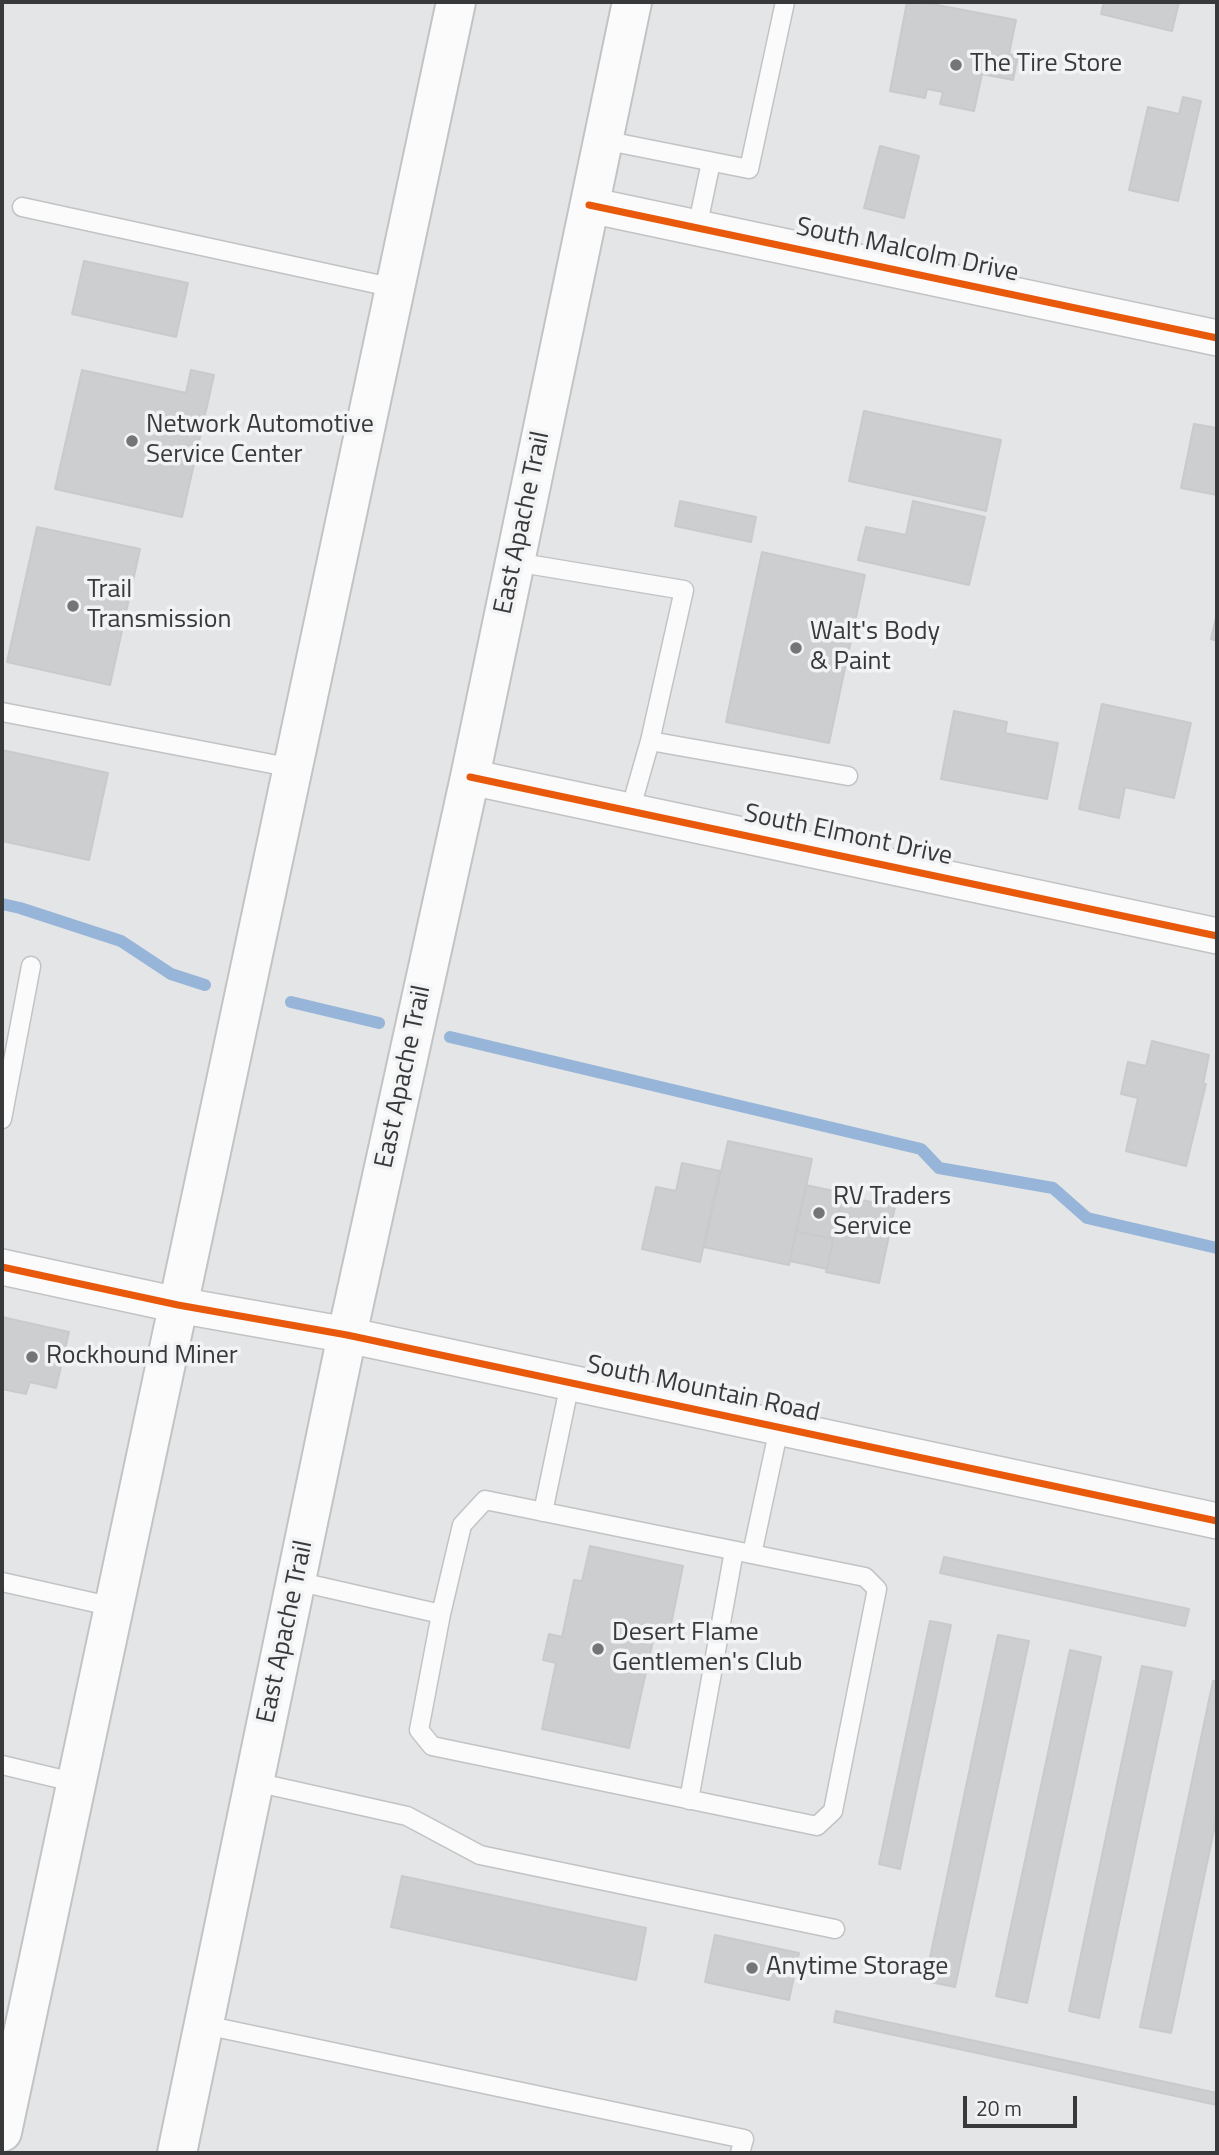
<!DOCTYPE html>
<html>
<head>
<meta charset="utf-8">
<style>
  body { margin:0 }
  #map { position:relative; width:1219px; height:2155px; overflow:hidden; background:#e4e5e7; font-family:"Titillium Web",sans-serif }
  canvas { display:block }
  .frame { position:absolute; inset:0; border:4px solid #38393a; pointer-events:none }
  .scale { position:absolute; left:963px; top:2096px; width:114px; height:32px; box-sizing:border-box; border:4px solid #38393a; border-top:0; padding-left:9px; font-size:21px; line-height:24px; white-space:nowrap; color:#38393a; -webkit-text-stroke:5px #f1f3f5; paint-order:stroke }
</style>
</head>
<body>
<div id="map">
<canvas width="1219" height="2155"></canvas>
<div class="frame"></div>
<div class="scale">20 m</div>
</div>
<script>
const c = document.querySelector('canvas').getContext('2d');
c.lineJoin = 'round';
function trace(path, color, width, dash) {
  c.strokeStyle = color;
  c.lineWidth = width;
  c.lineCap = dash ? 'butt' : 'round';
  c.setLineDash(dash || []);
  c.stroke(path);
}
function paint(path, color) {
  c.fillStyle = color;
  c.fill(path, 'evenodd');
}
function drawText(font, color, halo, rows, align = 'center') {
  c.font = font + ' "Titillium Web",sans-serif';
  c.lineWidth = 7;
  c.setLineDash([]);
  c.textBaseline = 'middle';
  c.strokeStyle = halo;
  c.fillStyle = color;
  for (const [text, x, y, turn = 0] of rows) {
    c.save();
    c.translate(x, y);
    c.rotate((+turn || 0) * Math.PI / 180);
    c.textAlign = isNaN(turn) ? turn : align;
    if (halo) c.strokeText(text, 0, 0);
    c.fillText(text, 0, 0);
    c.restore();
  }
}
trace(new Path2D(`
  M2,904L20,908L121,941L171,974L205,985
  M291,1002L379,1023
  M450,1037L921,1149L939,1168L1053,1188L1087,1218L1217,1248`), '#96b5d8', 12);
const building = new Path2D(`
  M907,2H921L1016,20L1009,54L1018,56L1013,80L982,74L974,111L940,104L943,92L927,89L925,98L890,91Z
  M1104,2H1179L1172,31L1101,14Z
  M1183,97L1201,101L1178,201L1129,190L1148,107L1179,114Z
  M880,146L919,156L904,218L864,208Z
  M84,261L188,283L176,337L72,314Z
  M82,370L186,393L191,370L214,375L182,517L55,489Z
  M864,411L1001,440L986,511L849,481Z
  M1194,424L1217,428V495L1181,488Z
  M680,501L756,517L751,542L675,526Z
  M913,501L985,517L969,585L858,560L866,527L906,535Z
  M37,527L140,549L110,685L7,662Z
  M762,552L865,575L829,743L726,722Z
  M1217,613V641L1211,639Z
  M1102,704L1191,723L1174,798L1125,787L1119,818L1079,809Z
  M954,711L1007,722L1005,733L1058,743L1047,799L941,779Z
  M2,750L108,773L89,860L2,841Z
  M1152,1041L1209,1055L1203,1084H1206L1186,1166L1126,1151L1138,1098L1121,1094L1128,1062L1146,1066Z
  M728,1141L812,1159L789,1265L704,1247Z
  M682,1163L720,1171L700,1262L642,1249L656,1187L676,1191Z
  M806,1185L843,1193L833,1239L796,1231Z
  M843,1196L895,1207L879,1283L826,1272Z
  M796,1231L833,1239L827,1269L790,1261Z
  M2,1317L69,1332L56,1388L30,1382L26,1394L2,1389Z
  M590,1546L683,1566L668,1639L654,1636L629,1748L542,1729L556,1663L543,1660L549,1634L562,1637L574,1580L582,1581Z
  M944,1557L1189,1609L1185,1626L940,1573Z
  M930,1621L951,1625L900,1869L879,1864Z
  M998,1635L1029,1641L955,1987L925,1981Z
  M1070,1650L1101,1657L1027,2003L996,1996Z
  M1142,1666L1172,1672L1099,2018L1069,2011Z
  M1213,1681H1217V1816L1171,2033L1140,2027Z
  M402,1876L646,1928L636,1980L391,1927Z
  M715,1935L799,1953L789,2000L705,1982Z
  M836,2011L1217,2093V2105L834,2022Z`);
paint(building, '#cdcecf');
trace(building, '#cacaca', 2);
const lane = new Path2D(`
  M603,140L749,169L785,2
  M22,207L395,288
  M697,228L711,162
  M515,562L684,590L650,741L848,776
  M2,712L293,768
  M630,811L650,741
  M2,1119L31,966
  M543,1512L570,1383
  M752,1554L779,1428
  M296,1581L441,1614L419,1730L432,1746L817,1826L833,1811L877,1589L865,1577L485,1500L462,1525L441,1614
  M2,1582L114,1607
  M2,1765L77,1783
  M255,1782L407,1816L480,1855L835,1929
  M689,1800L734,1551
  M205,2025L744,2139L740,2153`);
const street = new Path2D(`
  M589,205L1217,338
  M470,777L1217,936
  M2,1267L178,1305L347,1335L1217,1521`);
const primary = new Path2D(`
  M2,2132L456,2
  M177,2153L347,1335L470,777L632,2`);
trace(lane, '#c2c3c4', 21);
trace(street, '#c2c3c4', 38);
trace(primary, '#c2c3c4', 42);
trace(lane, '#fbfbfb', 18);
trace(street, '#fbfbfb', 35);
trace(primary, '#fbfbfb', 38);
trace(new Path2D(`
  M589,205L1217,338
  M470,777L1217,936
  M2,1267L178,1305L347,1335L1217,1521`), '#e8590c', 7);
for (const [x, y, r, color] of [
  [956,65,7,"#747577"],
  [132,441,7,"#747577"],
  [73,606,7,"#747577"],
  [796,648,7,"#747577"],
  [819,1213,7,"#747577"],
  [32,1357,7,"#747577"],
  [598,1649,7,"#747577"],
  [752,1968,7,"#747577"]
]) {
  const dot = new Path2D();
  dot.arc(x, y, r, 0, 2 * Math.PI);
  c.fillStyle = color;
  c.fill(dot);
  trace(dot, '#f1f3f5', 2.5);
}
drawText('26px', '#38393a', '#f1f3f5', [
  ["The Tire Store",970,65],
  ["Network Automotive",146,426],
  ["Service Center",146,456],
  ["Trail",87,591],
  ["Transmission",87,621],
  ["Walt's Body",810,633],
  ["& Paint",810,663],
  ["RV Traders",833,1198],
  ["Service",833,1228],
  ["Rockhound Miner",46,1357],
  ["Desert Flame",612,1634],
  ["Gentlemen's Club",612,1664],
  ["Anytime Storage",766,1968]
], 'left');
drawText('26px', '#38393a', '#f1f3f5', [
  ["South Malcolm Drive",907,251,12],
  ["East Apache Trail",523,523,-78],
  ["South Elmont Drive",848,836,12],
  ["East Apache Trail",404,1077,-78],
  ["South Mountain Road",703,1390,12],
  ["East Apache Trail",286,1632,-78]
]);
</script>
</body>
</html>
